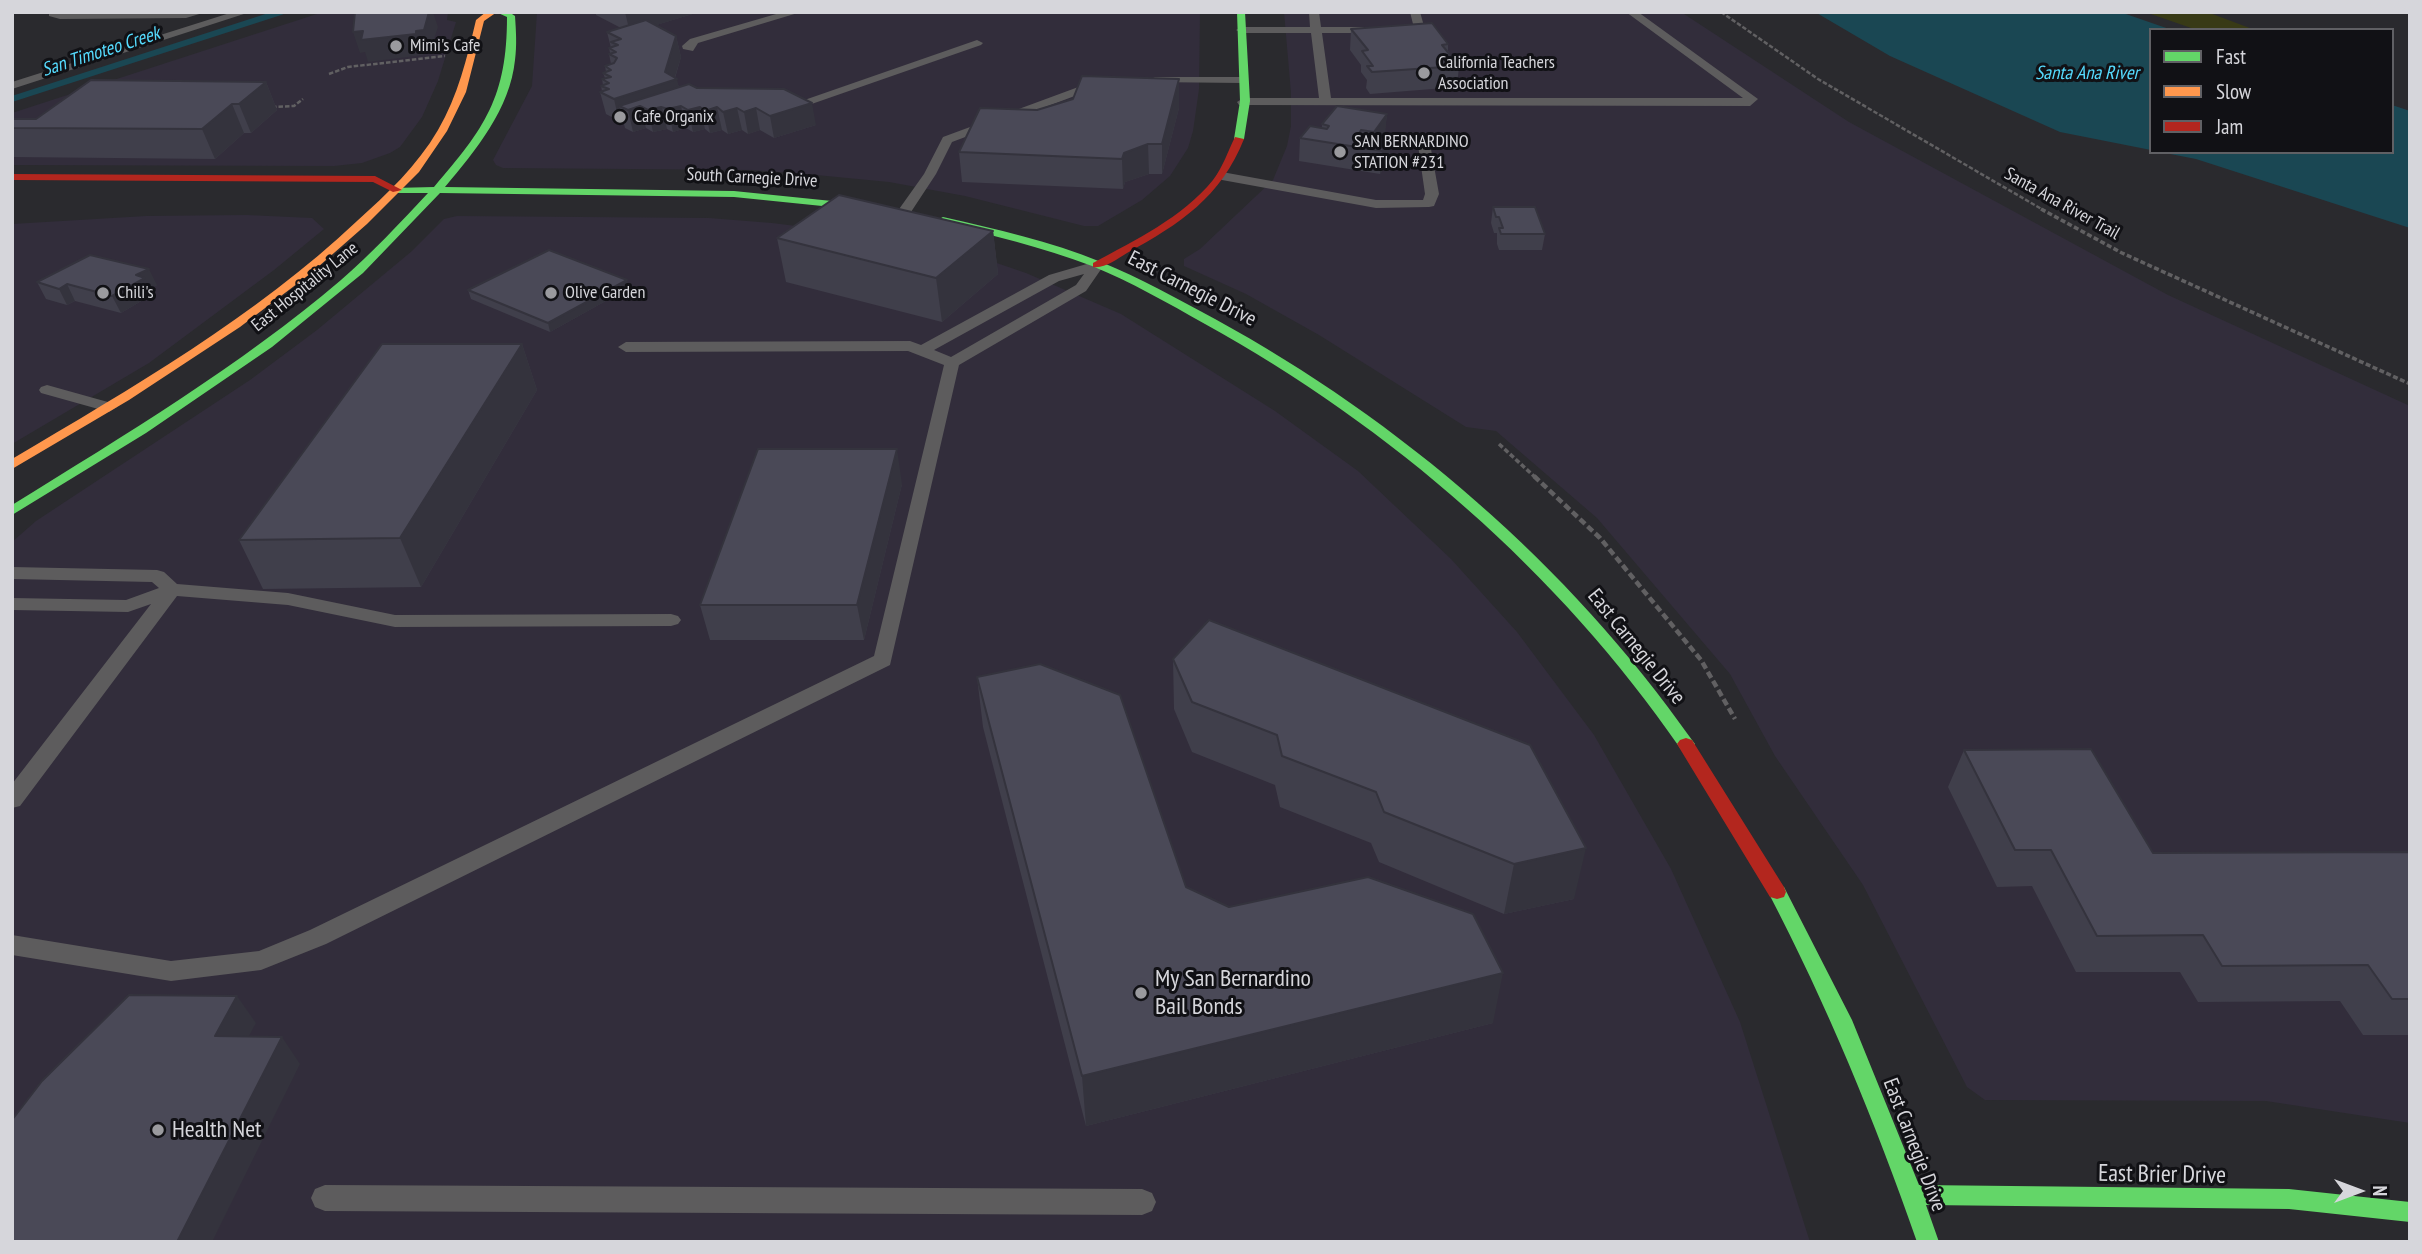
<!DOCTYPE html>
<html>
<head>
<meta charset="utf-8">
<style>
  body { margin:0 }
  #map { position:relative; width:2422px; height:1254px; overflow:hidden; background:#2a2a2e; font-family:"PT Sans Narrow",sans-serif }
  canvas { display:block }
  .frame { position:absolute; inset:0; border:14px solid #d6d6db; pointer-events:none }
  .legend { position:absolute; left:2149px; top:28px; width:245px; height:126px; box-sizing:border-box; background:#111115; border:2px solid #606064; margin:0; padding:9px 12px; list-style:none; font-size:21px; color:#d6d6db }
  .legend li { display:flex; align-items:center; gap:14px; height:35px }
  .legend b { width:35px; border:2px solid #606064 }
  .north { position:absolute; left:2324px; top:1156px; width:70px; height:70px; -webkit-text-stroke:5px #111115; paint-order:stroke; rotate:90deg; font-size:19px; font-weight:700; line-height:28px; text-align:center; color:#d6d6db }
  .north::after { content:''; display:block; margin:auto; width:24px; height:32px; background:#d6d6db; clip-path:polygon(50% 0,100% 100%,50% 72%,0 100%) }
</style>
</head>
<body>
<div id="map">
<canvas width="2422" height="1254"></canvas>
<div class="frame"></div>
<ul class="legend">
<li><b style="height:9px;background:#63d668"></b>Fast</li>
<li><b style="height:9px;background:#ff974d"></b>Slow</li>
<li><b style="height:9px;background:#b3261e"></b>Jam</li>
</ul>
<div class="north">N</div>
</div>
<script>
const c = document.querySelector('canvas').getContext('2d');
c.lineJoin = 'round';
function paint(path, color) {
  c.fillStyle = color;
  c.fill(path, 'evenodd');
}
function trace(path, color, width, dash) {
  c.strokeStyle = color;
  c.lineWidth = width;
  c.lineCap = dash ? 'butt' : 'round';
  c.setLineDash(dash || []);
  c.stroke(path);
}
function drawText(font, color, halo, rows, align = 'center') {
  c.font = font + ' "PT Sans Narrow",sans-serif';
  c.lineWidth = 6;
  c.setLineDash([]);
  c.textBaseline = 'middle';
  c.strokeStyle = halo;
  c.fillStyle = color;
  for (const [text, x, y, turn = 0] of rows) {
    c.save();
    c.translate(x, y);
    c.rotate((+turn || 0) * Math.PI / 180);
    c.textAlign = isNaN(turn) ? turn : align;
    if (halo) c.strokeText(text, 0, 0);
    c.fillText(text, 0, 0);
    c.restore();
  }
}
paint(new Path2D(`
  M323,12H448L447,20L456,22L438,81L422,117L400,147L390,153L362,163L334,166L12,165V113Z
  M537,12H1200L1199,89L1193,131L1188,148L1170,176L1142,200L1098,226H1084L965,196L889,182L816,175L753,170L503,168L496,165L493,160L532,86Z
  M1284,12H1681L1849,122L2168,295L2410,406V1123L2266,1101L1985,1100L1967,1087L1863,885L1775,756L1730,674L1597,518L1496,431L1466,427L1319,335L1246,294L1184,266V259L1200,249L1273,180L1287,146L1291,126V93Z
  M247,215L312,218L324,229L274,270L149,363L12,444V224L146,216Z
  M457,216L709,218L772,223L901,239L988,260L1026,273L1121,314L1275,411L1358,471L1451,559L1517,632L1594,735L1671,869L1740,1022L1810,1242H12V542L36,521L250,380L317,330L412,251L444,219Z`), '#322d3b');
paint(new Path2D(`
  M2145,12H2207L2255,30H2197Z`), '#383a16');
paint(new Path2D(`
  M1815,12H2120L2172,30H2151V150L2060,132L1890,56Z
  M2392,105L2410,111V228L2196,159L2160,152H2392Z`), '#1a4753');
trace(new Path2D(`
  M12,99L281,12`), '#1a4753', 6);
trace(new Path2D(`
  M1721,12L1818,79L2045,211
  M329,74L348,67L445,56
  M272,107L294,106L303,99`), '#616062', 2.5, [4.5, 2]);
trace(new Path2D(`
  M2041,209L2122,253L2410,384
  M1499,444L1536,478`), '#616062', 3.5, [5, 2.5]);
trace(new Path2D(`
  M1534,476L1600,538L1701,660L1735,719`), '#616062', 4.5, [7, 3.5]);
paint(new Path2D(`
  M49,12L60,13L206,12L186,18L60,19L49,16Z
  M233,12H250L12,89V82Z
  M783,12H801L698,43L693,51L683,49L682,46L690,39Z
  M1309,12H1319L1321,27H1405L1413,24L1410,12H1420L1424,26L1405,33H1322L1331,98H1743L1626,12H1638L1758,99L1750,106L1239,105L1237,102L1243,98H1319L1311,33H1241L1236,30L1241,27H1310Z
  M977,40L983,43L981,45L803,107L793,104Z
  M1155,77H1242L1248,80L1242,83L1151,82L1149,80Z
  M1100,79L1106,83L1104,85L952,142L936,174L909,215H899L897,212L924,174L943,137Z
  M1423,134L1429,138L1439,194L1434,206L1429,207L1376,208L1222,180L1216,176L1222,172L1376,200H1423L1425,194L1417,138Z
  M1097,261L1104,265L1086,291L959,365L890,665L326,944L261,970L171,981L12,955V935L171,961L259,951L310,930L874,656L944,365L908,351L626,352L618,347L626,342L910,341L921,345L1049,275ZM1084,274L1076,285L951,357L934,350L1059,281Z
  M47,385L115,404L117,407L109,412L41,393L39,390L41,387Z
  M12,567L157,570L164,572L177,584L288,593L395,615L671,614L678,616L681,620L678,624L671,626L395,627L288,605L177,596L20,806L12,808V784L151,604L128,612L12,610V598L126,600L159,588L152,582L12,579Z
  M325,1185L1142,1189L1152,1193L1156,1202L1152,1211L1142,1215L325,1211L315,1207L311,1198L315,1189Z`), '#5d5c5d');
paint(new Path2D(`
  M496,12H509L515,16C516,31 517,45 515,60C510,109 476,150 445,187L734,191L881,206L887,209L881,212L734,197L440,193L363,273L272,347L146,433L12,515V505C125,435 240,366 341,280C372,253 400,223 428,193H397L392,190L393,188L434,187C485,128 507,97 507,17Z
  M1237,12H1245L1250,101L1244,139L1239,142L1234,139L1240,101Z
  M943,217C996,229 1050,241 1101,262C1140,278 1178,299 1215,319C1401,421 1569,565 1692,740L1695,744L1692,748H1680C1559,572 1391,427 1205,324C1168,303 1131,282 1092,266C1042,247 991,235 939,222L937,220Z
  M1777,885L1784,887L1852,1020L1919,1185L2289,1189L2410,1202V1222L2289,1209L1926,1205L1939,1242H1917C1875,1121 1827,1005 1768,892L1770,887Z`), '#63d668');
paint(new Path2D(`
  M486,12H497L484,21L466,92L447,131L419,172L367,224L310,274L240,327L129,400L12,469V459C132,388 255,317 357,221C387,194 417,166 438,130C458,96 467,58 476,20Z`), '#ff974d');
paint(new Path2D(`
  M1235,137L1244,139C1221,197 1180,224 1127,253C1117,259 1104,269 1093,267V263C1135,240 1182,218 1213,180C1223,167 1228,151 1235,137Z
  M12,174L375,176L402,190L393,192L373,182L12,180Z
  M1686,738L1692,740L1784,887L1786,892L1784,897L1777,899L1770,897L1677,744L1680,740Z`), '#b3261e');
paint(new Path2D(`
  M596,12H699L656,25L676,36L681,57L675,78L679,87L697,88L816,125L774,138L760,130L748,134L742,130L728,134L722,130L710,133L705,129L693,132L686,128L673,132L667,129L653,132L646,128L633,132L625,128L623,120L619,121L606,114L600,92L602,91L601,86L603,85L602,79L605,78L603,73L606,72L605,66L611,64L609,54L610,53L609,48H611L607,32L621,28L596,15Z
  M1351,29L1448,44V51L1459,66L1457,87L1370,94L1366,88L1367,80L1361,72V65L1350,50Z
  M1179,79V108L1162,174H1149L1125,182L1123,189L962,182L959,152L1037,110Z
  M266,82L277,110L251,133H244L215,159L12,157V119H36Z
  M1387,114L1384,137L1391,138L1389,161L1380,174L1299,161L1300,138L1322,128V124Z
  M1493,207L1545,234L1542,250H1499L1497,244V233H1494L1491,223Z
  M993,231L998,274L942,322L786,282L777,238Z
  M37,282L157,285L151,288L153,294L121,313L75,301L67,305L46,299Z
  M629,288L550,332L471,299L468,290Z
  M522,344L537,390L421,587L263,589L239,540Z
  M902,484L864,640H710L700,605Z
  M1173,659L1574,899L1504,914L1379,862L1371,843L1280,807L1275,785L1192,752L1174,709Z
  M977,677L1186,887L1229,907L1493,1023L1086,1126L983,727Z
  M1964,750L2153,853L2410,852V1035H2363L2340,1001L2198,1002L2180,972H2076L2032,886L1997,887L1948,787Z`), '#403f4b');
paint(new Path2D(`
  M429,12H433L438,27L430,51L423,52V55L368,62L365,52L360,53L353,32L363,31H416Z
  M625,12H699L630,33Z
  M676,36L681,57L674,80L677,79L682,101L662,107L667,129L653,132L648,110L640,106L646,128L633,132L628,110L619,106L623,120L619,121L614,99L665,72Z
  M1179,79V108L1162,174V144Z
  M266,82L277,110L251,133L239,104Z
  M812,103L816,125L774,138L770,116Z
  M232,104L244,133L215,159L202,129Z
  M681,106L686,128L673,132L668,109Z
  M700,107L705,129L693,132L688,110Z
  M717,107L722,130L710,133L705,111Z
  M737,108L742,130L728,134L723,112Z
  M756,108L760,130L748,134L744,112Z
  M1387,114L1385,136L1376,150H1373L1374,132Z
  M1391,138L1389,161L1380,174L1382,151Z
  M1148,144L1149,174L1125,182L1123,189L1122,159L1124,153Z
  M993,231L998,274L942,322L936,278Z
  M149,269L157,285L151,288L153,294L121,313L112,296L136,275Z
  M627,280L629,288L550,332L548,323Z
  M67,284L75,301L67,305L59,289Z
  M522,344L537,390L421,587L400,538Z
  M897,449L902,484L864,640L857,605Z
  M1586,848L1574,899L1504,914L1514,864Z
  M1503,973L1493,1023L1086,1126L1082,1076Z
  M237,996L256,1023L234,1064L215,1036Z
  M282,1037L300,1064L212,1242H177Z`), '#34333d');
const building = new Path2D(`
  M355,12H429L424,30L416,31V34L361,40L363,31L353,32Z
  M646,20L676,36L665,72L677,79L614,99L600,92L609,89L601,86L609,83L602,79L611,77L603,73L611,70L605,66L614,63L617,58L609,54L616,52L609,48L618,45L611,42L621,39L607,32Z
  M1432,23L1448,44L1442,45L1459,66L1372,72L1367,66H1373L1362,51L1368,50L1351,29Z
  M1082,76L1179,79L1162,144H1148L1124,153L1122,159L959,152L980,108L1037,110L1073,99Z
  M91,80L266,82L239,104H232L202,129L12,128V119H36Z
  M689,84L697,88L784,89L812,103L770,116L756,108L744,112L737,108L723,112L717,107L705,111L700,107L688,110L681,106L668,109L661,107L648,110L640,106L628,110L619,106Z
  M1337,106L1387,114L1374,132L1361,130L1359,134L1391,138L1382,151L1300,138L1310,126L1327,129L1329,126L1322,124Z
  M839,195L993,231L936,278L777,238Z
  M1493,207H1535L1545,234H1501L1499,228H1503L1499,217H1496Z
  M549,250L627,280L548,323L468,290Z
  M90,255L149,269L136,275L145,278L112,296L67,284L59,289L37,282Z
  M382,344H522L400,538L239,540Z
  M758,449H897L857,605H700Z
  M1209,620L1530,745L1586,848L1514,864L1384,812L1376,792L1282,756L1277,735L1192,702L1173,659Z
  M1040,664L1120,695L1186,887L1229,907L1368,877L1473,914L1503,973L1082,1076L977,677Z
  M2091,749L2153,853L2410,852V999H2392L2368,965L2222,966L2203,935L2097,936L2051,850H2015L1964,750Z
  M129,995L237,996L215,1036L282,1037L177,1242H12V1120L42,1081Z`);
paint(building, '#4a4957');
trace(building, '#34333d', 2);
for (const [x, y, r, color] of [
  [396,46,7,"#9a9a9e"],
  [1424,73,7,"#9a9a9e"],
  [620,117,7,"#9a9a9e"],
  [1340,152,7,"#9a9a9e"],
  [103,293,7,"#9a9a9e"],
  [551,293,7,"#9a9a9e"],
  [1141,993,7,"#9a9a9e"],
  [158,1130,7,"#9a9a9e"]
]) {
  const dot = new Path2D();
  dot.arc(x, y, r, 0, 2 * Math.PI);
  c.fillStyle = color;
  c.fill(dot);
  trace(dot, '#111115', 2.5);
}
drawText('18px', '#d6d6db', '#111115', [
  ["Mimi's Cafe",410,46],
  ["California Teachers",1438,63],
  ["Association",1438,84],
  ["Cafe Organix",634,117],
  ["SAN BERNARDINO",1354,142],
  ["STATION #231",1354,163],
  ["Chili's",117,293],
  ["Olive Garden",565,293]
], 'left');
drawText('18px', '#d6d6db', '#111115', [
  ["South Carnegie Drive",752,178,3],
  ["Santa Ana River Trail",2062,204,29],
  ["East Hospitality Lane",305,287,-39]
]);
drawText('italic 19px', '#55dbfe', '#111115', [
  ["San Timoteo Creek",101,52,-18],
  ["Santa Ana River",2087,74]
]);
drawText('21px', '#d6d6db', '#111115', [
  ["East Carnegie Drive",1192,289,27],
  ["East Carnegie Drive",1636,647,51],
  ["East Carnegie Drive",1914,1145,69]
]);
drawText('24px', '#d6d6db', '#111115', [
  ["My San Bernardino",1155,979],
  ["Bail Bonds",1155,1007],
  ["Health Net",172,1130]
], 'left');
drawText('24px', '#d6d6db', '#111115', [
  ["East Brier Drive",2162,1175,1]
]);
</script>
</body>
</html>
